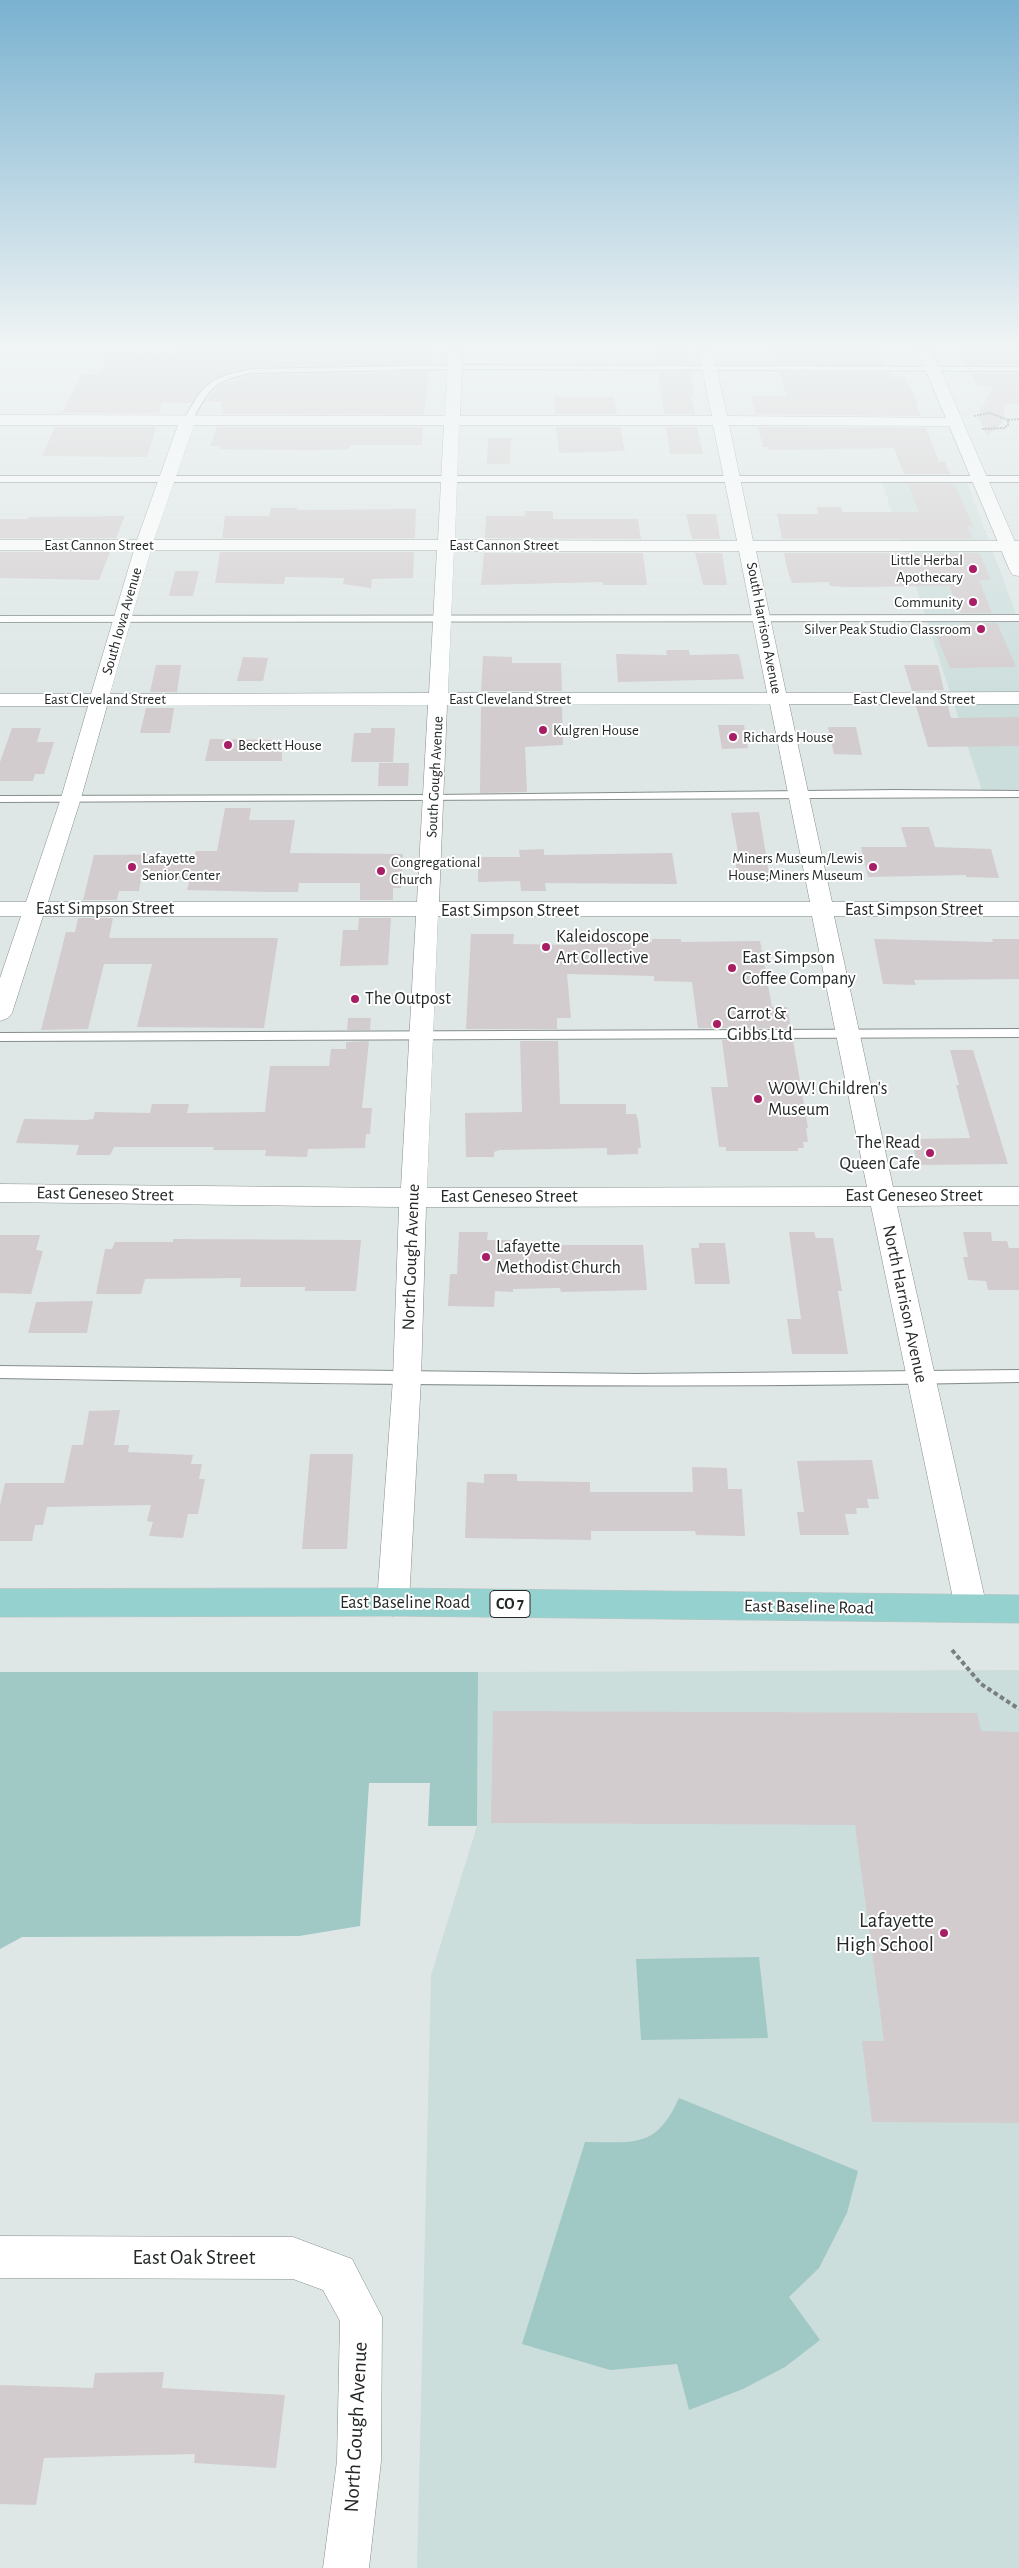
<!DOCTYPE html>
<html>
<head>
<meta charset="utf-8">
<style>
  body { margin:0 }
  canvas { display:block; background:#dee6e6 }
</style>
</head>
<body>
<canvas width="1019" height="2568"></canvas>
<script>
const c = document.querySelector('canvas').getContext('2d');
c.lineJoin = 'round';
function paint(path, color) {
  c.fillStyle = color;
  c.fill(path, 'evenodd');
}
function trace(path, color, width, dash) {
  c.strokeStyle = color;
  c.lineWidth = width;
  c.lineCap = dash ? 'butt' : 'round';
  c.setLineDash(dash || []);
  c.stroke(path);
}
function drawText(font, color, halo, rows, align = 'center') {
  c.font = font + ' "Alegreya Sans",sans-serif';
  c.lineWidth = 4;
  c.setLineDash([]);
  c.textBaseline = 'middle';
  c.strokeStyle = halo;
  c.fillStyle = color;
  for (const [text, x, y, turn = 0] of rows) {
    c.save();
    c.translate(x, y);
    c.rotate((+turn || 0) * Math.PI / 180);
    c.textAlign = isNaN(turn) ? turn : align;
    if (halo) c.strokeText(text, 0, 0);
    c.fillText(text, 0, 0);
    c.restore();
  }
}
paint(new Path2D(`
  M882,482H967L1019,622V792L982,791Z
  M1019,1670V2568H417L431,1975L477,1826L478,1672Z`), '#ccdedc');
paint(new Path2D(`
  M0,1672H478L477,1826H428L430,1783H369L360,1926L299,1936L22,1937L0,1949Z
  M759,1957L768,2038L641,2040L636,1959Z
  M679,2098L858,2171L847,2213L819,2268L789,2297L820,2340L785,2367L743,2389L689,2410L677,2364L610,2370L522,2344L585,2142C635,2142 656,2149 679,2098Z`), '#a0c8c5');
paint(new Path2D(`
  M658,344H686L690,364H656L655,357H660Z
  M770,344H876L885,365L777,364Z
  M960,344H1009L1013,352L1019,344V365H966L958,349H963Z
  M338,345L432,347L430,364L251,367L236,370L208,382L192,403H162L159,413H62L82,374H100L108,352L179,353L180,349L243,350L244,346Z
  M429,371L424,414H222L224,407H220L222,402H204L220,385L251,375Z
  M658,372H691L694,396H691L695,414H664Z
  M779,372H889L891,377H905L918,403H915L921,416L755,414L751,396H787Z
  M970,373H1019V404H1005L1003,422L987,436L978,415L993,388L976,384Z
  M554,397H614L617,414H555Z
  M55,427H156L147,457L42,456Z
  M217,427H423L422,445H350L349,449L313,450L219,449L220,446H210Z
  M556,427H620L625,451L559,453Z
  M666,427H697L703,454H670Z
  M758,427L926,428L939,462H945L950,474H904L894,448L769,450L768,447H763Z
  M488,438H511L510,464H487Z
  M908,484H954L973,526H967L973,539H782L777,514H818L817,507H841L842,512H919Z
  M271,508H297V510L416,509L415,538H222L225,516H269Z
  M525,511H553V519H638L641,539L485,538L486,516H525Z
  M686,514H716L720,539H692Z
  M125,516L116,538H0V519H28L29,517Z
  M0,552H110L99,580L0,578Z
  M220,552H414L413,578L372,579L371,588L343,584L344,578L285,577L284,584L215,583Z
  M484,553H643L647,585H603V582L481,585Z
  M695,553H722L727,585H703Z
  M784,553H979L991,580H979L992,613H961L949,586L848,587L830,586L829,582L792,583L788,572Z
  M175,571H199L193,596H169Z
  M965,623H997L1016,667L950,668L936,635L970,634Z
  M666,650H689L690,655L739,654L744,679L618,682L616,654L667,655Z
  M483,656L512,657V663H561L562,691H481Z
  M243,657L268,658L263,681H237Z
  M156,665H181L177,692H150Z
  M904,665H938L944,690L912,691Z
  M916,706H948L951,718L1019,717V746L928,747Z
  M481,707H562L563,745L525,747L527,792L480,793Z
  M146,708H174L170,733H140Z
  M718,725H744L748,748L722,749Z
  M828,727H856L862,755L834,754Z
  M12,728H41L37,742H54L44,774H35L33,781H0V762Z
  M371,728H395L393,762H351L354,733H371Z
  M210,739L282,740V761H205Z
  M379,763H409L408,786H378Z
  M225,808H251L249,820H295L290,853L403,854L401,888H393V900H360V883H299L298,892H267L187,890L190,879H141L139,891H119L117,900H83L94,855L195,854L196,851H217Z
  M759,812L770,879H738L734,852H738L731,813Z
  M901,827H929L935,847L991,849L999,878L966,877V875L868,877L861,847H907Z
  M544,849V855L672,853L677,884L545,883L546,891H521L520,881L478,882V857H520L519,850Z
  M78,918H113L109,938H278L264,1028L137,1027L152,964H104L88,1029L41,1030L66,932H75Z
  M359,918H391L388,965L340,966L343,930H358Z
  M471,934H514L513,944L576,945V940L652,942V939H681V942L760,941L772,1007H787L791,1028H698L692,982L654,981V976L567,974L571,1018H557V1029H466Z
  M874,939L993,942L992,939H1019V979L914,980L916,985L883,984Z
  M348,1018H371L370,1030H347Z
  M722,1040H793L808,1128H806L808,1142H803L804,1148H798V1151H726V1147H719L711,1087H728Z
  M369,1041L362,1108H372L370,1134H366L365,1148L308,1149L307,1157L265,1156L266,1150H213L214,1147H114L110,1155H76L79,1145L16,1143L24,1119L85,1120L93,1119L95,1112L150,1113L152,1104H189L187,1113L265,1112L270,1066H329L331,1049H346V1042Z
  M520,1041H558L560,1104H626V1114H636L638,1120L641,1148H638V1154L607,1155V1148H604L499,1150L494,1152V1157H466L465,1113L522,1112Z
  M950,1050H973L1008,1164L918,1165L911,1139L970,1138L956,1085H959Z
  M459,1232H488L487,1240H514V1243L560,1242V1245H643L647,1290L561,1292L560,1288L513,1289V1292L495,1291L494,1307L448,1306L450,1274H457Z
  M789,1232H814L816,1238H833L842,1291H838L848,1354H792L787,1319H801Z
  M963,1232H991L992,1241H1007L1009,1248H1019V1290H988L986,1281L968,1280L963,1257H968Z
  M0,1235H40L36,1250L43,1251L31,1294L0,1293Z
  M173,1239L361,1240L356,1291H305V1287H240L241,1278L145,1279L141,1294H96L105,1249H112L115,1242H173Z
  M699,1243H725L730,1284H695L691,1248H699Z
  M93,1301L87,1333H28L36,1302Z
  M120,1410L114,1445H129L128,1452L193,1455L191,1464H202L199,1479H205L198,1514H188L183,1538L149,1536L153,1522L147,1521L151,1505L47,1507L43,1525H35L32,1541H0V1505L5,1483H64L72,1445H83L89,1411Z
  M310,1454H353L347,1549H302Z
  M872,1460L879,1499H867L869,1508H856L857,1514H845L849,1535H800L797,1512H804L797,1461Z
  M692,1467L727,1468L728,1489H742L745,1536L696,1535L695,1531H591V1540L465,1538L467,1482L484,1483V1474H517V1481L590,1482V1492H693Z
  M493,1711L977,1713L981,1731L1019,1732V2123L872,2122L862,2041H884L855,1825L491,1823Z
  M164,2372L162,2388L285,2395L276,2468L194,2463L195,2454L44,2458L36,2505L0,2504V2385L93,2388L95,2373Z`), '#d3ccce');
const service = new Path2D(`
  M455,365L1019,367V371L455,369L251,373C210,382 211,388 191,422L184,420C204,382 209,378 251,369Z
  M0,476H1019V482H0Z
  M1019,615V621L0,622V616Z
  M896,790L1019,791V797L0,802V796L434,795Z
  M1019,1029V1037L0,1041V1033Z
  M0,1366L637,1374L1019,1370V1382C679,1389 340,1384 0,1378Z`);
const minor = new Path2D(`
  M449,344H463L460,416H712L697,344H711L727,416L960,418L963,421L955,426L729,425L753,541H1019V551H756L786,693L1019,692V704H789L832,902H1019V916H834L893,1187H1019V1205L897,1206L987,1608L982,1618L971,1622L960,1618L955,1608L871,1206L426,1207L421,1379L409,1602L404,1612L393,1616L382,1612L377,1602L393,1379L399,1207L0,1202V1184L401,1188L416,916H43L12,1013L8,1018L0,1021V978L21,916H0V902H26L61,798L88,706H0V694H91L134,550H0V540H137L178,425H0V415L445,416ZM194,425H444L438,540H154ZM459,425H713L737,541L455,540ZM151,550H437L429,693L110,694ZM454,551H739L767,693H448ZM770,704L810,902H439L447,705ZM428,705L417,902H48L81,798L107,706ZM438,916H812L867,1187L427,1188Z
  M0,2236L293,2237L352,2259L382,2317L381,2461L369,2568H323L337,2461L340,2321L323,2290L293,2279L0,2278Z`);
const tertiary = new Path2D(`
  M915,344H929L1019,551V576L1013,575L1010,571Z`);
const primary = new Path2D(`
  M393,1588L1019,1595V1623L393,1616L0,1617V1589Z`);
trace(service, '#868e8d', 2);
trace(minor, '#868e8d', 1);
trace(tertiary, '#868e8d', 1);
trace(primary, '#c2c3c3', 1);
trace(new Path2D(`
  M974,416L990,413L1008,420V425L1004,428L982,429
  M1008,420L1019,419`), '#797e7e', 2, [2, 1]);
trace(new Path2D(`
  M952,1650L981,1684L1019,1709`), '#797e7e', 4, [4.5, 3]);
paint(service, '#fff');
paint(minor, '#fff');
paint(tertiary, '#fff');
paint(primary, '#95d1ce');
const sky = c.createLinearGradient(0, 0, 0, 704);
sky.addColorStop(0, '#7ab2d0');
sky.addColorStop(0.49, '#f0f4f4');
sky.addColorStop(1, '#f0f4f400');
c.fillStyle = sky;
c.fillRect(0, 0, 1019, 704);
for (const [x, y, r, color] of [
  [973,569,5,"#a71e64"],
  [973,602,5,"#a71e64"],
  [981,629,5,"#a71e64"],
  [543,730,5,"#a71e64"],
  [733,737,5,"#a71e64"],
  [228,745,5,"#a71e64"],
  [132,867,5,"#a71e64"],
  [873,867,5,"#a71e64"],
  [381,871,5,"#a71e64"],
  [546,947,5,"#a71e64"],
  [732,968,5,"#a71e64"],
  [355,999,5,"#a71e64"],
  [717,1024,5,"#a71e64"],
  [758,1099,5,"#a71e64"],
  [930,1153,5,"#a71e64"],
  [486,1257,5,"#a71e64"],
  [944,1933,5,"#a71e64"]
]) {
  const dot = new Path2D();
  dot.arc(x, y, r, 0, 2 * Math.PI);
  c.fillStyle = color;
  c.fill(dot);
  trace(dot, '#fff', 2);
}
drawText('15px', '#252828', '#fff', [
  ["East Cannon Street",99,545],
  ["East Cannon Street",504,545],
  ["South Iowa Avenue",122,621,-74],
  ["South Harrison Avenue",764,628,79],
  ["East Cleveland Street",105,699],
  ["East Cleveland Street",510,699],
  ["East Cleveland Street",914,699],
  ["South Gough Avenue",435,777,-87]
]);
drawText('15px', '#252828', '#fff', [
  ["Little Herbal",963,560,"right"],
  ["Apothecary",963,577,"right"],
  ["Community",963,602,"right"],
  ["Silver Peak Studio Classroom",971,629,"right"],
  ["Kulgren House",553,730],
  ["Richards House",743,737],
  ["Beckett House",238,745],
  ["Lafayette",142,858],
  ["Senior Center",142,875],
  ["Miners Museum/Lewis",863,858,"right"],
  ["House;Miners Museum",863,875,"right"],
  ["Congregational",391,862],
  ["Church",391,879]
], 'left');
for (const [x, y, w] of [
  [510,1604,40]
]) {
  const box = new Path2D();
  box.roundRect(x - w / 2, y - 13.5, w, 27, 4);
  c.fillStyle = '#fff';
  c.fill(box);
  trace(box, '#252828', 1);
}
drawText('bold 16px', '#252828', null, [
  ["CO 7",510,1604]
]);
drawText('18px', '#252828', '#fff', [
  ["East Simpson Street",105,909],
  ["East Simpson Street",914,910],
  ["East Simpson Street",510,911],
  ["East Geneseo Street",105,1194,1],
  ["East Geneseo Street",914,1196],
  ["East Geneseo Street",509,1197],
  ["North Gough Avenue",411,1257,-88],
  ["North Harrison Avenue",905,1304,78],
  ["East Baseline Road",405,1603],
  ["East Baseline Road",809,1607,1]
]);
drawText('18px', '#252828', '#fff', [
  ["Kaleidoscope",556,937],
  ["Art Collective",556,958],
  ["East Simpson",742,958],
  ["Coffee Company",742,979],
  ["The Outpost",365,999],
  ["Carrot &",727,1014],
  ["Gibbs Ltd",727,1035],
  ["WOW! Children's",768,1089],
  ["Museum",768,1110],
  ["The Read",920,1143,"right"],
  ["Queen Cafe",920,1164,"right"],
  ["Lafayette",496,1247],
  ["Methodist Church",496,1268]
], 'left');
drawText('21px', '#252828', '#fff', [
  ["Lafayette",934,1921],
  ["High School",934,1945]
], 'right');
drawText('21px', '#252828', '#fff', [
  ["East Oak Street",194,2258],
  ["North Gough Avenue",356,2427,-87]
]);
</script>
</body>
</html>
